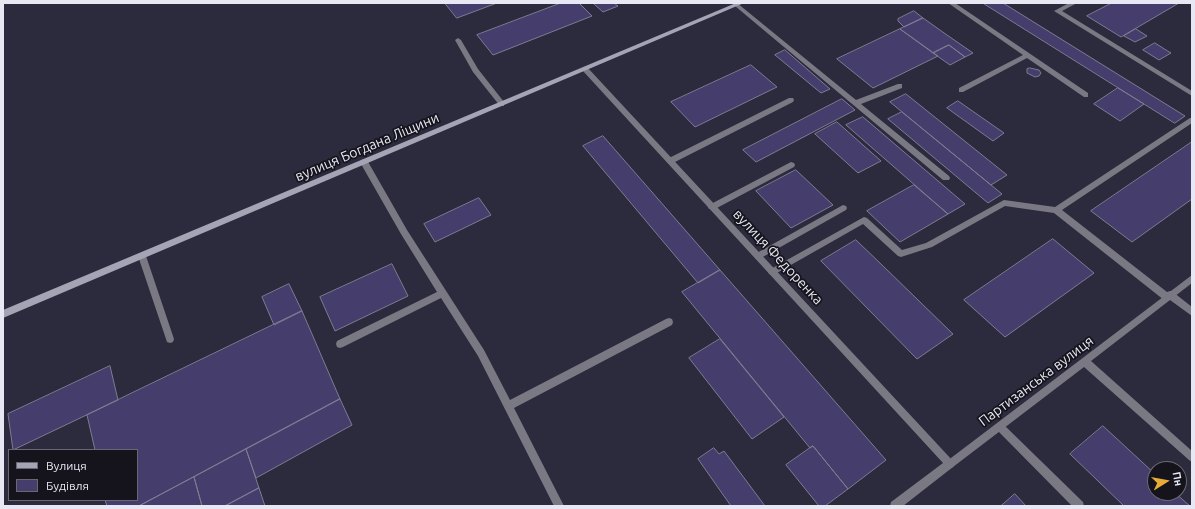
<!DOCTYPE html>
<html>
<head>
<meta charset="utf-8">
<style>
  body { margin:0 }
  #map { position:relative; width:1195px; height:509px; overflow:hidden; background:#2c2a3d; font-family:Ubuntu,sans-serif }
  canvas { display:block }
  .frame { position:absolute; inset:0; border:4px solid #e8e7f4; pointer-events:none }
  .legend { position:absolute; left:8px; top:449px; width:130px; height:52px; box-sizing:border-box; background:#15141c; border:1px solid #696872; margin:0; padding:5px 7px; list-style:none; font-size:12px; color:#e8e7f4 }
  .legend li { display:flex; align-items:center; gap:8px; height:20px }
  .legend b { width:20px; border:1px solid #696872 }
  .north { position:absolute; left:1147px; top:461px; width:40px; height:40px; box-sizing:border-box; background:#15141c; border:1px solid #696872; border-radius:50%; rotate:79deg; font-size:11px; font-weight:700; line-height:16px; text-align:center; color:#e8e7f4 }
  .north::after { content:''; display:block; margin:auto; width:14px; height:18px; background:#e7ac37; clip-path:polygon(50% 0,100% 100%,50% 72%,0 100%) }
</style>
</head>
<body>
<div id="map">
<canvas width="1195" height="509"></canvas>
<div class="frame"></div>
<ul class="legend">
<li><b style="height:5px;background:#a5a4b4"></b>Вулиця</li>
<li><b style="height:11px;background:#453d6c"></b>Будівля</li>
</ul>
<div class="north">Пн</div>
</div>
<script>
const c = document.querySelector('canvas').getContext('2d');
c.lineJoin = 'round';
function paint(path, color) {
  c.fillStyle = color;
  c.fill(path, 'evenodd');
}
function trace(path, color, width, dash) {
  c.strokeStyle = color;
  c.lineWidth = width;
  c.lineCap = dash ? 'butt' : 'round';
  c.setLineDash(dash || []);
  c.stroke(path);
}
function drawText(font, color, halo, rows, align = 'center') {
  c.font = font + ' Ubuntu,sans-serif';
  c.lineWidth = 3.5;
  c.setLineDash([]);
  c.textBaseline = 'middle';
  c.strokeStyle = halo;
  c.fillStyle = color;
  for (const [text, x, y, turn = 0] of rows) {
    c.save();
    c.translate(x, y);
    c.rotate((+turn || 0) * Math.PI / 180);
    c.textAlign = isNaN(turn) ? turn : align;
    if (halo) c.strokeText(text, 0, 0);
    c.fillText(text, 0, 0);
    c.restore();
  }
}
const building = new Path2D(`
  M445,3H497L457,18Z
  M561,3H579L592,16L493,55L477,35Z
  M596,3H614L618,6L603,12L594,4Z
  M983,3H1003L1185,116L1175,123Z
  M1112,3H1179L1121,37L1087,16Z
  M914,11L923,18L904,27L898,21V19Z
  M923,18L947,35L973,53L965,57L949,45L933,53L900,29Z
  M900,29L938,56L873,88L837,59Z
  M1136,29L1147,36L1135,42L1124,36Z
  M1155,43L1166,50L1171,53L1159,60L1143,50Z
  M949,45L965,57L950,65L933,53Z
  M785,50L830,89L821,93L775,55Z
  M751,65L777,87L695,127L671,102Z
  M1030,68L1039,70L1041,73L1039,76L1035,77L1027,73V69Z
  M1118,88L1144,104L1120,121L1094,104Z
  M906,94L1007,175L991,185L890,102Z
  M842,99L855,110L756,162L743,150Z
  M958,101L1004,133L993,141L947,108Z
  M902,112L991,185L1002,194L988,203L888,119Z
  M863,117L965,204L948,214L846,125Z
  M837,122L881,161L858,173L815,134Z
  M603,136L720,270L698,283L583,146Z
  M1192,142V199L1132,242L1091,211Z
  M796,170L833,205L791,228L756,191Z
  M914,185L948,214L900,242L867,211Z
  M479,198L491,215L435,242L424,224Z
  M1053,239L1094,273L1005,337L964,300Z
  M856,240L882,265L953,334L917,359L821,261Z
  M392,264L408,296L335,331L320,297Z
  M720,270L886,460L848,489L813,446L810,448L682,292Z
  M289,284L302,311L274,325L262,297Z
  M302,311L340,399L139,506H107L105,500H137V450H95L87,415Z
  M720,339L784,417L752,439L689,358Z
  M110,366L118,400L13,450L8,414Z
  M340,399L352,425L256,478L246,449Z
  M1103,426L1155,474V493H1175L1190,506H1124L1070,454Z
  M813,446L848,489L825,506H819L786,465Z
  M714,448L719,454L724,451L765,506H731L698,459Z
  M246,449L259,488L225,506H202L194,477Z
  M194,477L202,506H139Z
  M259,488L265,506H225Z
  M1015,494L1026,506H1001Z`);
paint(building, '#453d6c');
trace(building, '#7e7b92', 1);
paint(new Path2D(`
  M737,3L856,100L898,84H902V88L861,104L949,176L950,178L949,180H943L735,6V4Z
  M948,3H955L1088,93V97H1084L1027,58L963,92H959V88L1023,55Z
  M1069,3H1077L1062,11L1192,91V96L1054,11Z
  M458,38L461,40L478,69L504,102V106H500L473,72L455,40Z
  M789,98H793L794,100L793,102L673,163L670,164L666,161L667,159Z
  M1190,118H1192V123L1062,210L1167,292L1170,291L1173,292L1192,307V316L1170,300L1167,301L1164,300L1054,213L1005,206L932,247L901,257L898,256L863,224L775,274L772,275L769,274L768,272L769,270L864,217L867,218L902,250L926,243L1004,200L1055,207Z
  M364,159L367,160L407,230L484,350L510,400L666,319L669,318L672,319L673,322L672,325L514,408L564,506H554L478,356L441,298L343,347L340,348L337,347L336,344L337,341L437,292L401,234L361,164L360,162L361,160Z
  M791,162L794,163L795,165L794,167L715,209H709L708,207L709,205Z
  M843,205L846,206L847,208L846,210L761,258H755L754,256L755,254Z
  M142,253L145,254L146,256L174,339L173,342L170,343L167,342L166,339L138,256L139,254Z
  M1000,422L1003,424L1083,502L1084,506H1072L997,430L995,427L997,424Z`), '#7a7983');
paint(new Path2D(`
  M1192,275V283L1091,361L1192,451V462L1189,460L1084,367L953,467L950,469L947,467L945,464L947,461Z`), '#7a7983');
paint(new Path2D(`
  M583,67H587L953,461L955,464L953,467L903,506H890L891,502L943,463L583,71Z`), '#7a7983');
paint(new Path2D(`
  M736,3H744L3,318V310Z`), '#a5a4b4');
drawText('14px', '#e8e7f4', '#15141c', [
  ["вулиця Богдана Ліщини",367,147,-23],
  ["вулиця Федоренка",778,257,47],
  ["Партизанська вулиця",1036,381,-37]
]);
</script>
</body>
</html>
